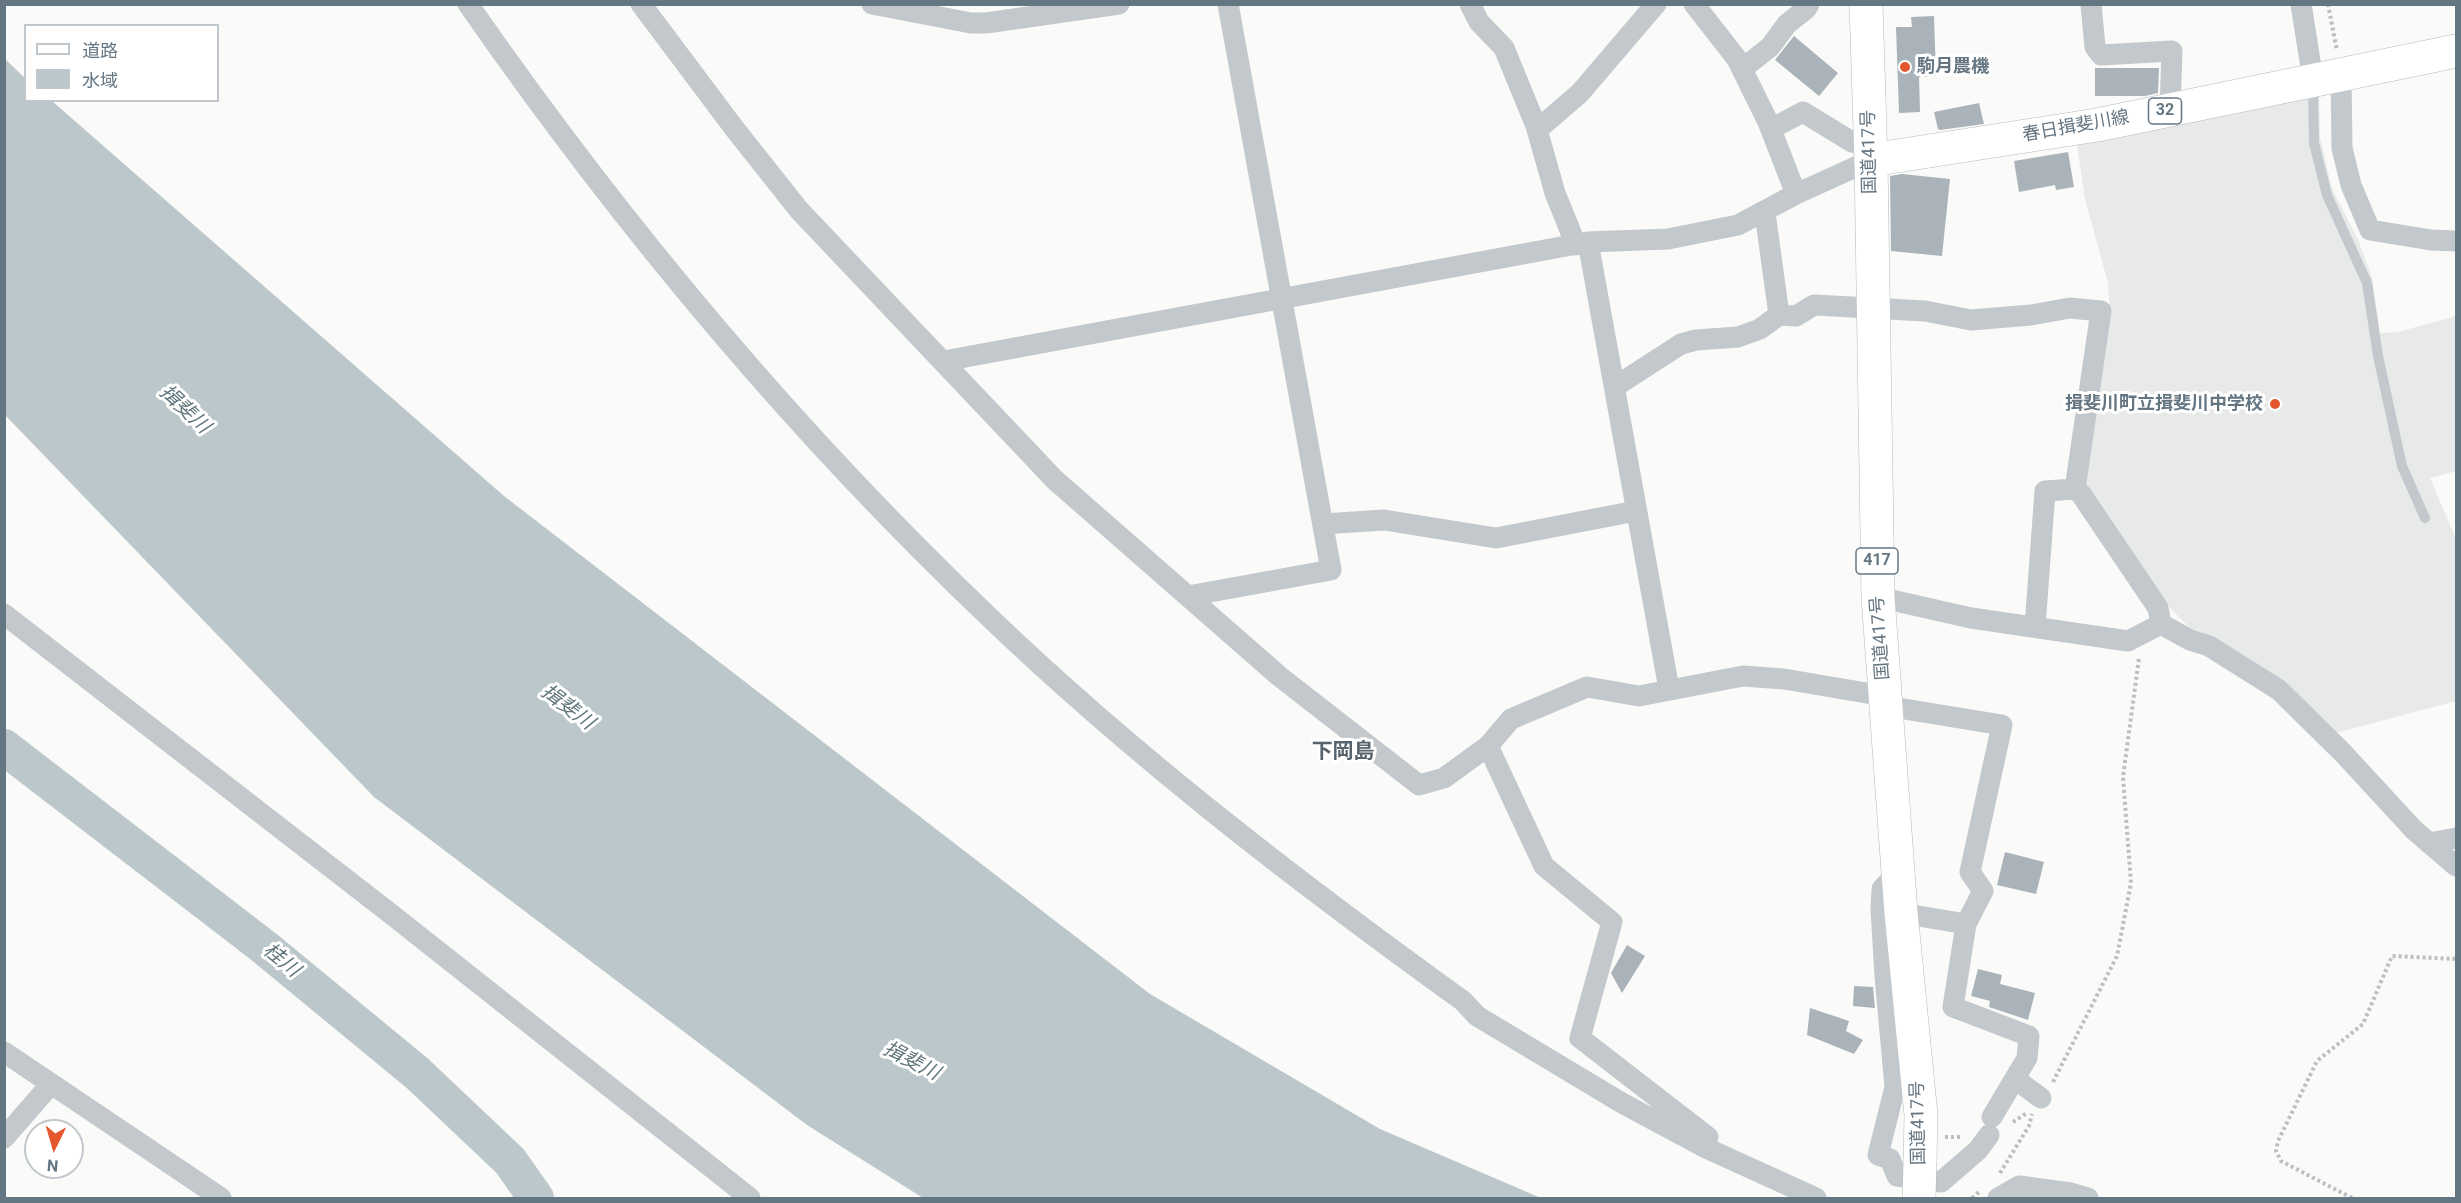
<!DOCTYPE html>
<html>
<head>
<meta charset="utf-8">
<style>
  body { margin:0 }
  #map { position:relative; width:2461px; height:1203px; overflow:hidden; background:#fafaf8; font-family:Roboto,"Noto Sans JP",sans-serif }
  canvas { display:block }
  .frame { position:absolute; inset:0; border:6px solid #657683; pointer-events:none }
  .legend { position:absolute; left:24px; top:24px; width:195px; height:78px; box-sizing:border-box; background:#fff; border:2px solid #c1c8cd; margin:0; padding:8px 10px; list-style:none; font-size:18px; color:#657683 }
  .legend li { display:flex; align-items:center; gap:12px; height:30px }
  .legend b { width:30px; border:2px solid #c1c8cd }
  .north { position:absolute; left:24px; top:1119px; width:60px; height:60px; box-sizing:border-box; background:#fff; border:2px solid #c1c8cd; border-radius:50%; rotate:185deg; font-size:16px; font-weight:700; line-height:24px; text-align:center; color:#657683 }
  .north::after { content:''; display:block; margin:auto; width:21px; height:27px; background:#e4572e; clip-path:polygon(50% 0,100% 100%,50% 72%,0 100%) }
</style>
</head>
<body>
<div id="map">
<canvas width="2461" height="1203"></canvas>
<div class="frame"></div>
<ul class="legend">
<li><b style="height:8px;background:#fff"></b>道路</li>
<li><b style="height:16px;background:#bbc7cb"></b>水域</li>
</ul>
<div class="north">N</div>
</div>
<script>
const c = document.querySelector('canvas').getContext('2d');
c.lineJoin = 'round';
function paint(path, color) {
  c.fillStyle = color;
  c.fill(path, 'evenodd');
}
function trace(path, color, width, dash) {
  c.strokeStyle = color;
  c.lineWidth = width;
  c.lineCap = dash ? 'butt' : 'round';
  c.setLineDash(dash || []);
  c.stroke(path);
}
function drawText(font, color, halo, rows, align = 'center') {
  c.font = font + ' Roboto,"Noto Sans JP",sans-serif';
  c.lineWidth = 6;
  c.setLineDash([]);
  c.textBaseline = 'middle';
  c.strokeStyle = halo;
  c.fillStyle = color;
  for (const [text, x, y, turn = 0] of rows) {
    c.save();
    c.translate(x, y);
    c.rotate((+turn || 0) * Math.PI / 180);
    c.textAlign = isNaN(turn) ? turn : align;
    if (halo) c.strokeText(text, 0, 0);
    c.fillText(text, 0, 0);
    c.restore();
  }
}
paint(new Path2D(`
  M2319,91L2320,138L2332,188L2358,240L2372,277L2380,333L2398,332L2456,316V471L2430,478L2456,539V701L2336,733L2194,632L2148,586L2081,480L2110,315L2108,283L2085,199L2076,138Z`), '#e8e9e9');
paint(new Path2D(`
  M5,59L25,78L26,100L52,101L504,496L1150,994L1380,1129L1541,1198H923L807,1125L374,797L5,415Z`), '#bbc7cb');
trace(new Path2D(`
  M4,747L264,947L417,1073L510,1161L536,1198`), '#bbc7cb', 36);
paint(new Path2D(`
  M1934,16L1936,76L1919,77L1920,112L1899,113L1896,27H1912L1911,17Z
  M1794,36L1838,73L1819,96L1775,60Z
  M2095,68H2159L2158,93L2145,96H2095Z
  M1979,103L1984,124L1940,130L1938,129L1934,112Z
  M2068,152L2074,187L2056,190L2055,185L2019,192L2014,161Z
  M1902,174L1950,179L1942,256L1891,251L1890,176Z
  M2005,852L2044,862L2036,894L1997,885Z
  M1627,945L1645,956L1622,993L1611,973Z
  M1978,969L2002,975L2000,984L2035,993L2028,1020L1989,1007L1990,1001L1971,996Z
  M1854,986L1873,987L1875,1008L1853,1006Z
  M1810,1008L1849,1021L1846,1031L1863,1040L1854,1054L1807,1035Z`), '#aab3b9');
const primary = new Path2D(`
  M1871,160L2097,125L2456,51`);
const highway = new Path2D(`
  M1866,4L1871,160L1878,597L1901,913L1921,1115L1920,1161`);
trace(primary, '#b5babe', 34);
trace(highway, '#b4b9bd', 34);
trace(new Path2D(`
  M2328,4L2337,51
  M2053,1082L2117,956L2131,883L2123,777L2139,658
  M2013,1122L2027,1113
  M1945,1137H1962
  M2000,1173L2029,1126L2032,1114
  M1972,1198L1979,1192
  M2352,1198L2281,1161L2276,1151L2278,1141L2317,1061L2363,1024L2392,956L2456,959`), '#bbbfc2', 4, [3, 3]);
trace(new Path2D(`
  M2313,83L2314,143L2327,195L2367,283L2378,356L2402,466L2425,518`), '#c3c8cc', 10);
trace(new Path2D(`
  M468,4C621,224 794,431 988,616C1135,757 1298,882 1463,1001L1477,1016L1622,1103L1706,1148L1816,1198
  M641,4L734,128L799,210L1055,480L1279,676L1419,785L1444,778L1488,746L1511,719L1587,687L1639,696L1743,676L1784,679L1884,696
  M872,4L971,23H986L1119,4
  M1470,4L1479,22L1504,48L1536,126L1555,193L1576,245
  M1694,4L1737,59L1768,122L1796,194
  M2091,4L2095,47L2101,55L2172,51L2170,110
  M2301,4L2313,80
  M1742,69L1770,47L1787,24L1806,9L1809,4
  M2341,76L2342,148L2351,185L2370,230L2431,240L2456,241
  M1771,129L1803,112L1852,142L1870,144
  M1537,130L1580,93L1656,4
  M1762,212L1766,220L1779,315L1796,316L1814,305L1925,311L1971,320L2031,315L2070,308L2101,311L2075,489L2081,494L2158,608L2161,624
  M1588,242L1669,689
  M944,361L1588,242L1668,239L1738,225L1796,194L1871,160
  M1616,386L1681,344L1696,340L1738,337L1760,329L1779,315
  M1323,524L1384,520L1496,538L1636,511
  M1188,596L1331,570L1228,4
  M1878,597L1971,618L2128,641L2161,624L2190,640L2209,646L2279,690L2343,753L2414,830L2456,866
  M4,614L391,914L750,1198
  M2035,627L2045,491L2075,489
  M1886,706L2002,725L1970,872L1983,891L1966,924L1901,913
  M1488,746L1544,866L1612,922L1580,1038L1708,1137
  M2430,843L2456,838
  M1898,872L1882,889L1881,909L1885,976L1895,1087L1878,1155L1890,1159L1897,1176L1941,1182L1978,1150L1989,1135
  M1966,924L1953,1007L2029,1036L2027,1058L1992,1117
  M4,1052L221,1198
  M2015,1079L2041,1098
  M4,1138L51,1084
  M1998,1198L2019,1186L2071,1193L2088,1198`), '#c3c8cc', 21);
trace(primary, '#fff', 33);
trace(highway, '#fff', 33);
const highwayBridge = new Path2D(`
  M1919,1197L1920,1161`);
trace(highwayBridge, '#b4b9bd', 34, []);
trace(highwayBridge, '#fff', 33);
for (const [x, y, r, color] of [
  [1905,67,6,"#e4572e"],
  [2275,404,6,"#e4572e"]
]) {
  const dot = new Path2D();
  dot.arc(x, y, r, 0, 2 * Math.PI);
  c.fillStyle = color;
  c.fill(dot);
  trace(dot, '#fff', 2);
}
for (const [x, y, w] of [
  [2165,111,33],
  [1877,561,42]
]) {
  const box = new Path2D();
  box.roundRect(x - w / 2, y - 13, w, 26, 4.5);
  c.fillStyle = '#fff';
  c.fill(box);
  trace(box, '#657683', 1.5);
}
drawText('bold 16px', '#657683', null, [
  ["32",2165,111],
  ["417",1877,561]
]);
drawText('bold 18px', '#657683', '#fff', [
  ["駒月農機",1917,67],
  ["揖斐川町立揖斐川中学校",2263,404,"right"]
], 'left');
drawText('18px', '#657683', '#fff', [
  ["春日揖斐川線",2076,127,-10],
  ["国道417号",1870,152,-91],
  ["国道417号",1881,638,-94],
  ["国道417号",1919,1123,-91]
]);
drawText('italic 20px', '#60757c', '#fff', [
  ["揖斐川",184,410,43],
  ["揖斐川",567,708,37],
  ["桂川",281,961,39],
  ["揖斐川",911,1062,27]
]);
drawText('bold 21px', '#57646e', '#fff', [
  ["下岡島",1343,753]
]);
</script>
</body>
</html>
